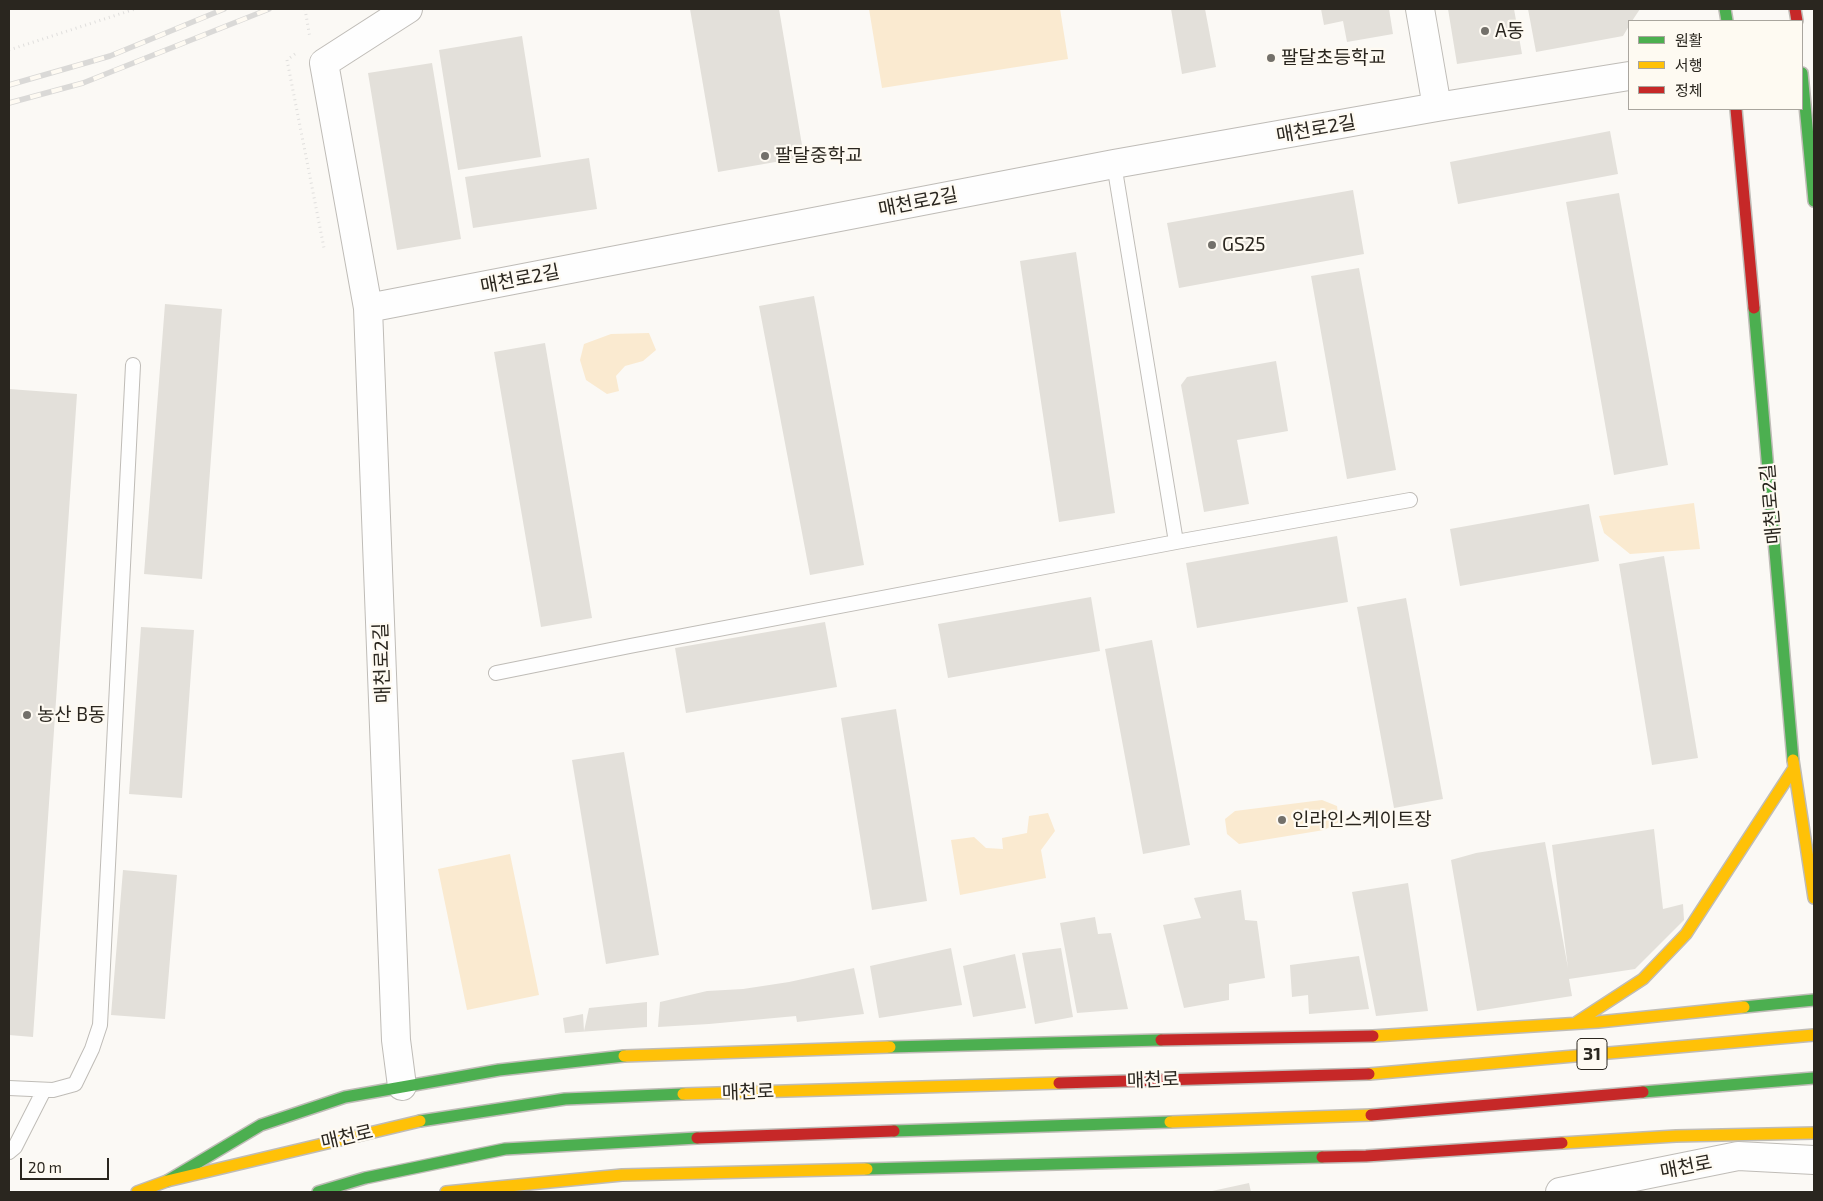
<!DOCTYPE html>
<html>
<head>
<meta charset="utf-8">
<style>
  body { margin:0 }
  #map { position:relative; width:1823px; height:1201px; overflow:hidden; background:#fbf9f5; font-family:"Exo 2","Noto Sans KR",sans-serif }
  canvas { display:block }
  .frame { position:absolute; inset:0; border:10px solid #2a261f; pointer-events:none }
  .legend { position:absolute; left:1628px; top:20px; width:175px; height:90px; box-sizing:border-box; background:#fefaf2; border:1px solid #a9a59e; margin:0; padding:6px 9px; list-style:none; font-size:15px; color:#2a261f }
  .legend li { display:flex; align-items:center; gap:10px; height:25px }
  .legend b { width:25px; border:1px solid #a9a59e }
  .scale { position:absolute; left:20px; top:1158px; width:89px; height:22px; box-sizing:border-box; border:2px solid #2a261f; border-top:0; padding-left:6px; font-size:15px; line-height:18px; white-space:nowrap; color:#2a261f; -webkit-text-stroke:4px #fefaf2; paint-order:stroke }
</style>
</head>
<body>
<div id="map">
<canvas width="1823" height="1201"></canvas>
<div class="frame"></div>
<ul class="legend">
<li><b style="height:6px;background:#4caf50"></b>원활</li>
<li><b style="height:6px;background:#ffc107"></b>서행</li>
<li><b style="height:6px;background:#c62828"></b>정체</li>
</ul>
<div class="scale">20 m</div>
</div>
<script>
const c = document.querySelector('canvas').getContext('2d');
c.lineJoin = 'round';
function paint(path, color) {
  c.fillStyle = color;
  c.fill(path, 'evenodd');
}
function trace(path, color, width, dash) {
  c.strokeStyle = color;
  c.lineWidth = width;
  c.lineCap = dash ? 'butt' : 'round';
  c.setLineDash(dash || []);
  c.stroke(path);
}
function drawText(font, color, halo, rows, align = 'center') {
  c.font = font + ' "Exo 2","Noto Sans KR",sans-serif';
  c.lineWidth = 4.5;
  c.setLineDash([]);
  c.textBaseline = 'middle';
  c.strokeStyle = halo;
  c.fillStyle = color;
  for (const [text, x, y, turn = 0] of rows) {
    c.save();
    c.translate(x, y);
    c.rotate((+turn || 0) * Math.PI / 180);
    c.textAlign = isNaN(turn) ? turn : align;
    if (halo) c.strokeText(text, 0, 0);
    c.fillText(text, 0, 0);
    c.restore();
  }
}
paint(new Path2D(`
  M869,9H1060L1068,59L882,88Z
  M649,333L656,350L643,361L625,366L616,376L619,391L607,394L586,380L580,360L584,344L611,334Z
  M1694,503L1700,549L1630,554L1604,533L1599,516Z
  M1322,800L1337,806L1339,822L1324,830L1239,844L1227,834L1225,819L1235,811Z
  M1048,813L1055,831L1041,850L1046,878L960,895L951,840L974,837L986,848L1003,849L1002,838L1027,833L1029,816Z
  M510,854L539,995L467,1010L438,869Z`), '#faead0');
paint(new Path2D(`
  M690,9H779L804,157L718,172Z
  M1171,9H1205L1216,67L1182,74Z
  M1321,9H1389L1393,34L1347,42L1343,21L1324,25Z
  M1448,9H1514L1522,54L1457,64Z
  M1528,9H1640L1632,21H1629V26L1623,36L1536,52Z
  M522,36L541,157L458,170L439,50Z
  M432,63L461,239L397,250L368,73Z
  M1610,131L1618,174L1458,204L1450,162Z
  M589,158L597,209L473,228L465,177Z
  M1353,190L1364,254L1179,288L1167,223Z
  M1619,193L1668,465L1614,475L1566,202Z
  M1076,252L1115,513L1059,522L1020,261Z
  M1359,268L1396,470L1347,479L1311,276Z
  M814,296L864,565L810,575L759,306Z
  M165,304L222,309L202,579L144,574Z
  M545,343L592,618L541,627L494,352Z
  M1276,361L1288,431L1237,440L1249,504L1204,512L1181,385L1187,377Z
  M9,389L77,394L33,1037L9,1035Z
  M1589,504L1599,561L1460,586L1450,529Z
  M1337,536L1348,602L1197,628L1186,563Z
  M1664,556L1698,758L1652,765L1619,564Z
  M1091,597L1100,651L948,678L938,624Z
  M1406,598L1443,799L1394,808L1357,607Z
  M825,622L837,687L686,713L675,648Z
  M141,627L194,630L182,798L129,794Z
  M1152,640L1190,845L1143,854L1105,649Z
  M896,709L927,901L872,910L841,718Z
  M624,752L659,955L606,964L572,760Z
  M1654,829L1663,909L1683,904L1684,920L1635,969L1569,979L1572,996L1477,1011L1451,860L1476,853L1545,842L1568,968L1552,845Z
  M123,870L177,875L165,1019L111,1015Z
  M1408,883L1428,1011L1376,1016L1352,892Z
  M1241,890L1245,920L1257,921L1265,978L1229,984V1000L1184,1008L1163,925L1201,918L1194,898Z
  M1095,917L1098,934L1111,933L1128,1009L1077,1013L1060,923Z
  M951,948L962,1005L879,1018L870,966Z
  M1061,948L1073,1017L1035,1024L1022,953Z
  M1015,954L1026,1008L973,1017L963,966Z
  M1359,956L1369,1009L1309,1014L1308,995L1292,997L1290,965Z
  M854,968L864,1014L797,1022L796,1016L709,1024L658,1027L660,1002L707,991L743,989L789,982Z
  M647,1002V1027L565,1033L563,1018L583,1014L584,1031L589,1008Z
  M1249,1183L1251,1192H1212V1191Z`), '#e3e0da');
const lane = new Path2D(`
  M1114,164L1176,542L1410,500
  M496,673L630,646L1176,542
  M9,1088L53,1090L75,1084L92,1049L100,1025L133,365
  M9,1152L15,1147L44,1090`);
const street = new Path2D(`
  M1420,9L1437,107
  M368,308L324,63L408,9
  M402,1086L396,1040L368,308L1114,164L1437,107L1629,76
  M1560,1192L1738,1156L1814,1160`);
const fast = new Path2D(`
  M1725,9L1727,21
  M1802,73L1814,201
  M1754,308L1793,760
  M1744,1007L1814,1000
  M890,1047L1161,1040
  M1643,1092L1814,1078
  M420,1121L565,1099L683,1094
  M894,1131L1170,1122
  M867,1169L1322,1157
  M167,1181L261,1125L345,1097L499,1070L624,1056
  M318,1192L365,1178L505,1149L697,1138`);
const slow = new Path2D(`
  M1793,760L1814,898
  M1577,1022L1643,979L1686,934L1794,768
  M1373,1036L1598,1022L1744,1007
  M624,1056L890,1047
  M1369,1074L1814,1035
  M683,1094L1059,1083
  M1170,1122L1371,1115
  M1562,1143L1676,1136L1814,1133
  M137,1192L167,1181L420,1121
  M446,1192L622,1175L867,1169`);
const jam = new Path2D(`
  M1795,9L1797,21
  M1736,109L1754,308
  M1161,1040L1373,1036
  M1059,1083L1369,1074
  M1371,1115L1643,1092
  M697,1138L894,1131
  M1322,1157L1366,1156L1562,1143`);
trace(lane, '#bfbcb7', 16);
trace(street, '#bfbcb7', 30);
trace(fast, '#bfbcb7', 14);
trace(slow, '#bfbcb7', 14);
trace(jam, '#bfbcb7', 14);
trace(new Path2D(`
  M305,9L310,38
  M9,50L135,9
  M295,54L287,60L324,248`), '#e0dfdd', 3, [1, 4]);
trace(lane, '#fefefe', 14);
trace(street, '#fefefe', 28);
trace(fast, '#4caf50', 11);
trace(slow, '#ffc107', 11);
trace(jam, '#c62828', 11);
const rail = new Path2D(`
  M9,85L110,56L224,9
  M9,103L83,83L269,9`);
trace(rail, '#dad9d7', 5.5);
trace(rail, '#fefaf2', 4, [11]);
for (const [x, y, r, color] of [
  [1485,31,5,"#73706a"],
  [1271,58,5,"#73706a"],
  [765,156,5,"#73706a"],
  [1212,245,5,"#73706a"],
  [27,715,5,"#73706a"],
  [1282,820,5,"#73706a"]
]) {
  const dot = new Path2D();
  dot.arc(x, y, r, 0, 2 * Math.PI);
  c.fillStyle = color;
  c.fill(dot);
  trace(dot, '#fefaf2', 2);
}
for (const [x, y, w] of [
  [1592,1054,30]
]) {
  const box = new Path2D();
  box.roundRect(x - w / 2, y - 15.5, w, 31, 4);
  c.fillStyle = '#fefaf2';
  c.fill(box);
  trace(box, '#2a261f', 1);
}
drawText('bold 18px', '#2a261f', null, [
  ["31",1592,1054]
]);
drawText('19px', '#2a261f', '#fefaf2', [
  ["A동",1495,31],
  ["팔달초등학교",1281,58],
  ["팔달중학교",775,156],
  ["GS25",1222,245],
  ["농산 B동",37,715],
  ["인라인스케이트장",1292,820]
], 'left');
drawText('19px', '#2a261f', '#fefaf2', [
  ["매천로2길",1316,129,-10],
  ["매천로2길",918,202,-11],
  ["매천로2길",520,279,-11],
  ["매천로2길",1771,504,-95],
  ["매천로2길",382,663,-92],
  ["매천로",1153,1080,-2],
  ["매천로",748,1092,-2],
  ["매천로",347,1137,-13],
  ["매천로",1686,1167,-11]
]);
</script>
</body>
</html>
